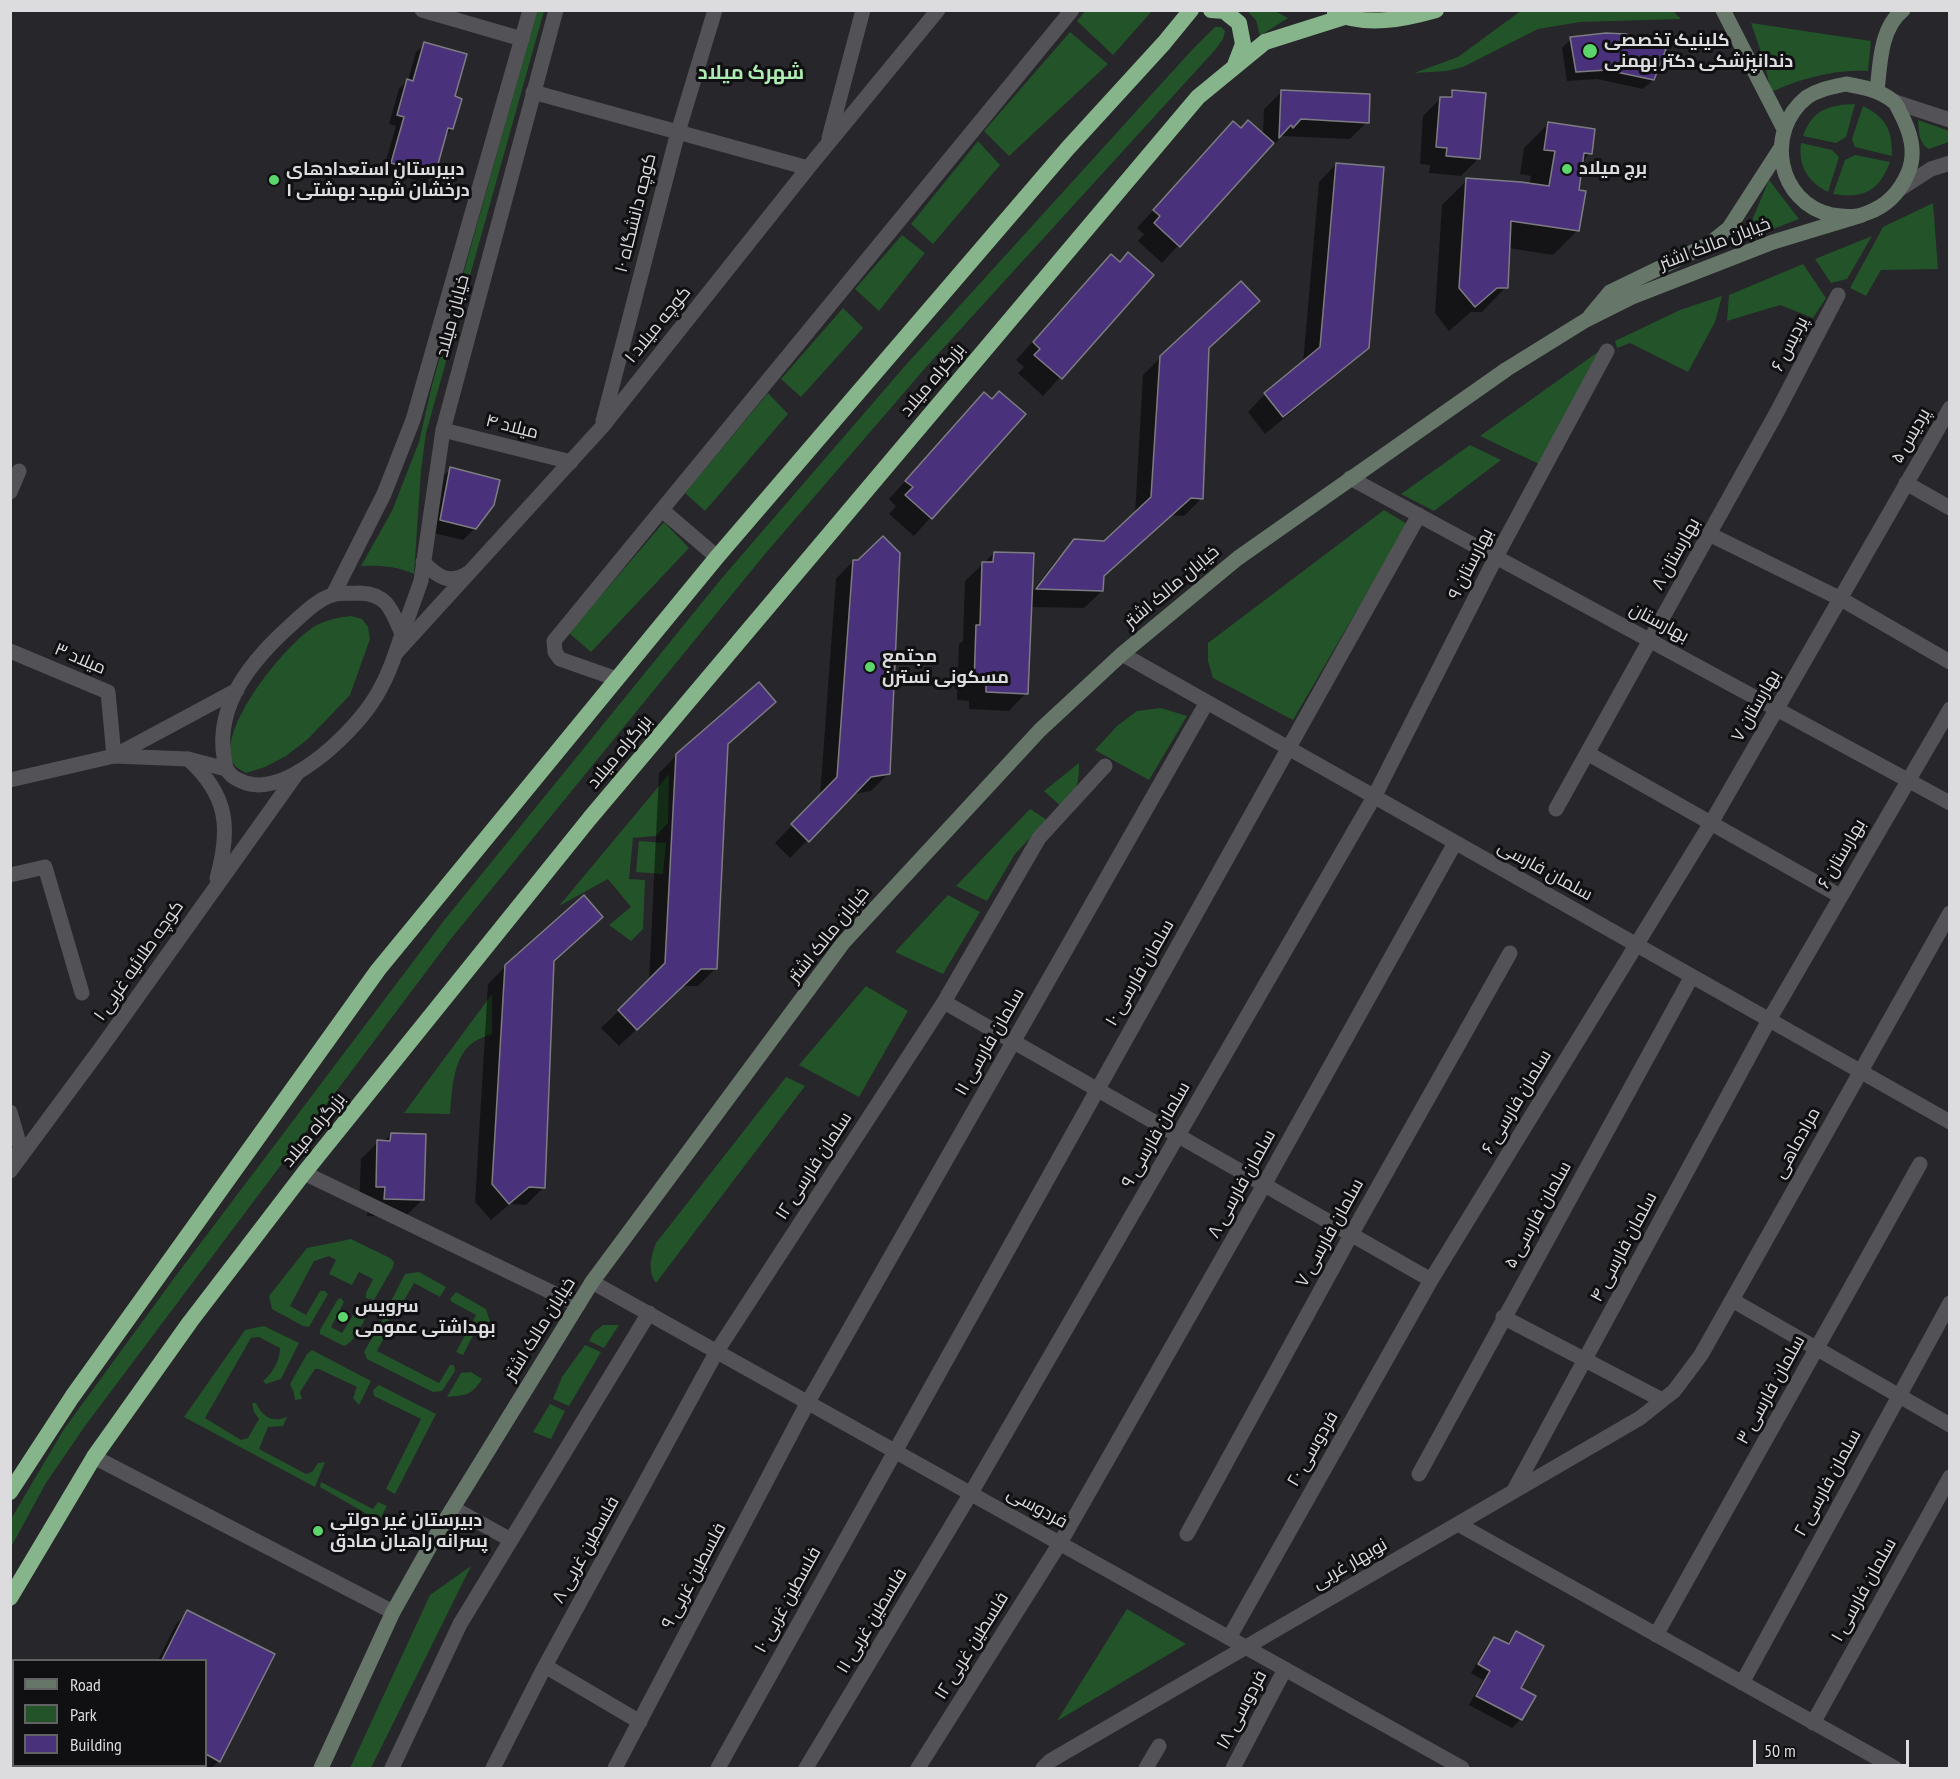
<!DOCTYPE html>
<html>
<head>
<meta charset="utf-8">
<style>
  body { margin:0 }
  #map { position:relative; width:1960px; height:1779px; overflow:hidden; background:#27262a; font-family:"PT Sans Narrow",sans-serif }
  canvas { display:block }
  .frame { position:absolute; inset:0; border:12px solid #dcdcdf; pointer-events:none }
  .legend { position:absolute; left:12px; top:1659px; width:195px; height:108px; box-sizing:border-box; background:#100f11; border:2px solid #626163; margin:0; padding:8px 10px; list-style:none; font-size:18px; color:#dcdcdf }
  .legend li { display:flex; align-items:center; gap:12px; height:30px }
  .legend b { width:30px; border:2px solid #626163 }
  .scale { position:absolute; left:1753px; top:1740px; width:156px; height:27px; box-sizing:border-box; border:3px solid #dcdcdf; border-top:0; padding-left:8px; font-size:18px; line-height:21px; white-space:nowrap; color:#dcdcdf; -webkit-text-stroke:4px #100f11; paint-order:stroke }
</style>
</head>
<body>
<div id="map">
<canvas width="1960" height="1779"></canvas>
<div class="frame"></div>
<ul class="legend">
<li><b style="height:8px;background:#66776a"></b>Road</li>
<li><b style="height:16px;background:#225329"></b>Park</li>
<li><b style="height:16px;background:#49327b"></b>Building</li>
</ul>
<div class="scale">50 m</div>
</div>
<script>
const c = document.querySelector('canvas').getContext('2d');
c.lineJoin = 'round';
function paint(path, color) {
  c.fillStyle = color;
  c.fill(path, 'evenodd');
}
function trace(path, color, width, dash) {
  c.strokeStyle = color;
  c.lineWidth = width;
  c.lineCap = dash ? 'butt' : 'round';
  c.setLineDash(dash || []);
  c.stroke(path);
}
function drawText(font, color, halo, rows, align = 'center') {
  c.font = font + ' "PT Sans Narrow",Cairo,sans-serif';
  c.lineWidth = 6;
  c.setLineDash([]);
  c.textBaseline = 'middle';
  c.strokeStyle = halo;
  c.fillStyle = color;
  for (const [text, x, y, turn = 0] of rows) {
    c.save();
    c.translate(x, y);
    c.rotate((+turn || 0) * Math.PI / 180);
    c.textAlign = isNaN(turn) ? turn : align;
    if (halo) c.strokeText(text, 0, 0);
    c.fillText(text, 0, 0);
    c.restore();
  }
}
paint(new Path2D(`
  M1086,10H1152V11L1113,55L1077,21Z
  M1522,10L1673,11L1681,19L1580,22L1538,29L1463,67L1447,71L1414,73L1458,57Z
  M537,11H544L426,433L421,470L414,574C396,566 380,565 361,566L392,511L419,442L432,385Z
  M1247,11H1275L1288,18L1260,36L1256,20Z
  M1751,23L1871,41L1868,71C1835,69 1802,78 1771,92L1764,61Z
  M1215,27H1221L1225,31L1223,39L1215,50L927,366L765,554L450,940L85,1426L46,1483L11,1547V1519L64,1429L175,1277L446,918L722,578L904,367L1191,51Z
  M1070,32L1108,64L1009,156L984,131Z
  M1855,104L1846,137L1836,143L1803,136C1813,109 1829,105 1855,104Z
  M1863,106C1887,118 1892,130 1892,156L1855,147L1852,139Z
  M1918,120L1949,131V142L1929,149C1918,143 1919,130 1918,120Z
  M978,141L1000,165L933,244L911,224Z
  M1801,143L1832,150L1839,157L1828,192C1808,182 1798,166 1801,143Z
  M1855,155L1890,162C1879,191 1864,199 1833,194L1845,160Z
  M1769,180L1799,219L1734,244L1750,225Z
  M1933,203L1938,269L1881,270L1866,296L1850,288L1883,227Z
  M902,235L925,253L879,311L855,289Z
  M1872,236L1847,279L1831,283L1815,259Z
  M1803,264L1826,298L1813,318L1780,305L1727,321L1729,295Z
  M1722,296L1715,322L1688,372L1630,343L1617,348L1615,341L1680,310Z
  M843,308L863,328L801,397L781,379Z
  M1605,347L1539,464L1480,436Z
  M768,393L788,414L705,511L685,493Z
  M1470,445L1501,460L1434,511L1401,494Z
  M1384,510L1407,524L1293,720L1213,678L1208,661V643Z
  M664,522L689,548L591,652L569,633Z
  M351,616L362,619L368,627L370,639L350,695L308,739L286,756L265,767L246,773C239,769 232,766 231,757C223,722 284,647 312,628C324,620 337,618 351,616Z
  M1161,708L1187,716L1149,780L1095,750L1117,726L1137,711Z
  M1079,763C1079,784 1077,792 1062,807L1044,791Z
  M669,774L668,823L656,836L633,838L629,879L645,880L643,929L631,941L609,925L631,907L608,879L559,906Z
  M1030,809L1047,820L1015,854L987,901L956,886Z
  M639,841L666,843L663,874L636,872Z
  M948,895L980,912L943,974L895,952Z
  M866,986L908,1011L859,1097L799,1065Z
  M492,994V1034C487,1036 480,1038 474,1042C453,1055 452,1091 450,1114L404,1113Z
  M786,1077L805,1086L656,1283C647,1270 651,1257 656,1243Z
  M351,1239L390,1258L394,1262L393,1267L374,1300L366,1298V1293L373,1279L359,1272L352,1285L329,1274L336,1260L329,1256L314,1261L290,1306L306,1315L320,1291H325L328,1294L309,1327L303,1326L272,1309L269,1296L307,1248Z
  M419,1272L446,1287L440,1297L414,1283L397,1313L387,1309L405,1274Z
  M456,1292L486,1309L492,1328L488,1329L486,1321L479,1324L463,1355L456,1352L476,1315L452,1302L450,1299Z
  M341,1298L344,1302L331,1327L342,1333L358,1307L363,1304L369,1311C363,1322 356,1341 344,1346L320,1334V1330L338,1299Z
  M386,1318L390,1321V1326L377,1351L439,1383L450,1365H454L455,1371L442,1391L433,1392L367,1359L364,1352L382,1320Z
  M603,1325H619L604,1348L589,1341L594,1332Z
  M264,1326L299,1343L281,1379L266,1384L263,1381C273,1373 280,1360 280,1348L259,1337L251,1338L205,1418L241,1440L248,1438L259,1419L254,1412L252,1403H256C263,1417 272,1423 287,1417L283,1426L268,1427L259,1449L306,1474L312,1472L318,1463L325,1462L315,1487L184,1417L245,1330Z
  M585,1345L601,1352L569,1406L553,1399L562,1377Z
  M312,1350L371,1381L359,1405L353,1398L357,1387L319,1369H315L300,1392L302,1399L295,1400L294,1393L290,1384L307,1354Z
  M471,1372L482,1379C471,1396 466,1395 447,1397L461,1373Z
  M379,1385L436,1414L395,1494L386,1489L421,1419L374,1396L373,1390Z
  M550,1404L565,1411L551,1439L533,1432Z
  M321,1482L373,1509L378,1502L387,1506L379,1521L320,1487Z
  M471,1566L371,1768H350L430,1595Z
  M1127,1609L1186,1644L1057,1721Z`), '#225329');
paint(new Path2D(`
  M1571,39L1653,80L1643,89L1597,79L1567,81L1562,48Z
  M425,44L453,97L452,129L444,137L433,174L425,183L383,171L396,126L389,124L399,89L408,80L416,52Z
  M1282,92L1367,122L1350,139L1282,136L1275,144L1273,142L1162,263L1138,241L1144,234L1137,228L1216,141L1241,130L1263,135L1264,109Z
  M1453,92L1479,158L1461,176L1429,173L1430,165L1420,164L1423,116L1441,98L1446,99Z
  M1548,124L1590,153L1582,162L1577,191L1578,230L1553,255L1508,248L1506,287L1482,312H1471L1449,331L1435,313L1442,205L1467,180L1529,185L1531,176L1520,174L1524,148Z
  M1336,164L1367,347L1349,365L1265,434L1248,412L1265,394L1303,363L1319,182Z
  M1111,256L1119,263L1152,276L1043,396L1018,373L1024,367L1016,360Z
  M1208,349L1202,498L1184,516L1172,515L1102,577V591L1084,608L1030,607L1026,693L1009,711L969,709V701L957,700L959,644L963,641L965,581L994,553L1031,593L1057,559L1075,541L1104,543L1135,514L1143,375L1161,357Z
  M991,401L1024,414L914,536L889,514L896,506L889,499L967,412Z
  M451,469L475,528L463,540L429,532L439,480Z
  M853,561L859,562L889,773L871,791L853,794L790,858L775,843L820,796L836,579Z
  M774,702L726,746L716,968L698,986H682L619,1046L601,1028L649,982L659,773L677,755Z
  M552,962L544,1187L526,1205L510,1204L491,1220L475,1202L488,984L506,966Z
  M391,1134L423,1199L405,1217L367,1216L368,1204H359L361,1159L378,1142H384Z
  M188,1612L273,1655L219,1761L211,1768H200L194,1766H206V1660H158L176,1624Z
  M1516,1633L1521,1719L1512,1728L1469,1705L1483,1680L1471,1673L1486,1647L1494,1639L1506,1644Z
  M12,1688L14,1766H139L138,1768H10V1690Z`), '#0007');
const building = new Path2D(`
  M1606,33L1626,34L1666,49L1654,80L1607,70L1576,72L1570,37Z
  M424,42L467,54L455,96L462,99L453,129L448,128L435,175L391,163L404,117L397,115L407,79L413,81Z
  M1281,90L1370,94L1369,123L1301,119L1293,128L1291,125L1279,138Z
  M1452,90L1486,93L1480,159L1446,156L1447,148L1436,147L1440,97H1452Z
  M1248,120L1274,143L1180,247L1154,223L1160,216L1153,210L1233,121L1241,128Z
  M1548,122L1595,129L1592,154L1584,153L1579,190L1586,191L1579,231L1511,221L1508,288H1497L1475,307L1459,288L1466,178L1521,182L1549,186L1555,151L1544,150Z
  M1336,163L1384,167L1369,348L1283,417L1264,393L1320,347Z
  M1128,252L1154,275L1062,379L1034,355L1040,349L1033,342L1111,254L1120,262Z
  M1241,281L1260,301L1209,348L1203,499L1191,498L1104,576L1103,591L1036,589L1074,539L1104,541L1151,497L1160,356Z
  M999,391L1026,414L932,519L905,495L913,487L905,481L984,392L992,399Z
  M450,467L500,480L494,505L476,529L440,520Z
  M883,536L900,553L890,774L871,777L809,842L791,824L837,777L853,560H858Z
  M994,552L1034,553L1028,694L986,692V684L974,683L976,625H980L982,562H993Z
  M759,682L776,702L728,744L717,969H701L637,1030L618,1010L665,963L676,754Z
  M584,895L603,917L554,961L545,1188L529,1187L509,1204L492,1184L505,965Z
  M391,1133L426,1134L424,1200L384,1199L385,1187H376L377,1140L390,1141Z
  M187,1610L275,1654L220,1762L206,1754V1660H162Z
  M1516,1631L1544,1646L1521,1688L1536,1696L1522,1720L1476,1696L1490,1671L1478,1664L1494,1637L1509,1644Z`);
paint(building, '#49327b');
trace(building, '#7d7c82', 1.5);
trace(new Path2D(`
  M422,10L522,39
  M533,92L808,168
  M829,138L863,10
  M603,421L678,132L715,10
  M443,430L571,462
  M1350,478L1950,803
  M1906,483L1950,508
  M10,492L19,471
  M662,510L717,557
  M1709,534L1841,599L1950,662
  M423,562C438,577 449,585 468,573
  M10,651L108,692L114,756
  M396,653L602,427L808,168L938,10
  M1122,654L1950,1122
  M617,679L560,659L555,652L554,641L1072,10
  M1587,753L1840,896
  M188,759C228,795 231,828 217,878
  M1556,809L1777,412L1838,295
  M10,875L45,867L82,993
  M944,1002L1431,1280
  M10,1112L22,1153L15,1155
  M10,1171L101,1048L298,772
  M304,1173L578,1305
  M592,1282L1462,1768
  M1732,1300L1950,1425
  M1503,1317L1662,1400
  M94,1457L393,1612
  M1419,1474L1692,976
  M1513,1492L1769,1020L1950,709
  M453,1508L511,1540
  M1458,1524L1895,1768
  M1187,1534L1351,1235L1510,953
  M1656,1635L1920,1164
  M1229,1638L1431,1280L1711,823L1950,408
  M545,1666L640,1722
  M1742,1683L1950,1303
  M1813,1723L1950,1477
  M392,1768L460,1624L649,1313
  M493,1768L545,1666L717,1351L944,1002L1039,838L1105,766
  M615,1768L808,1402L1207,702
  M718,1768C948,1349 1187,934 1419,515
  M806,1768L971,1493L1374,797L1496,557L1607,351
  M918,1768L1060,1543L1264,1185L1455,843
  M1043,1768L1050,1761L1640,1418L1674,1391L1701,1355L1950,913
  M1146,1768L1159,1746
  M1233,1768L1285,1669`), '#535257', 15);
trace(new Path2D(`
  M1895,102L1950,120
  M1900,189L1931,169L1950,163
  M360,593C388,594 392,611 402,634C394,659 386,682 371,704C349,736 283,801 241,781C236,779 230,775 227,770C225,767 225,761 224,757C215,703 254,658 292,624C303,614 317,600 332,595C340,592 351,594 360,593Z
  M333,595L384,494L413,420L530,10
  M402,634L421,581L443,430L556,10
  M114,756L188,759L226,769
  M10,780L114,756L237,690`), '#535257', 15);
trace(new Path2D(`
  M1723,10L1784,129
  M1846,84C1863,87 1879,90 1893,101C1896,103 1898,108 1900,112C1910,131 1917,152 1908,173C1900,192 1887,206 1867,213C1856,218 1843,217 1832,215C1777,203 1764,131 1807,97C1819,89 1832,87 1846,84Z
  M1877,91C1880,65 1880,28 1903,10
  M1590,316L1610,292L1709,244L1729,228L1780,149
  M321,1768L393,1612L438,1532L592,1282L843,943L1040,730L1122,654L1238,558L1507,369L1586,320L1632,297L1773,242L1862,215`), '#66776a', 15);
trace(new Path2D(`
  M1211,10L1224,11L1239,23L1243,44L1235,65
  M1335,13C1367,27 1404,19 1436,10
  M10,1492L72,1397L378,970L717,557L1068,148L1164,43L1191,10
  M10,1598L94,1457L190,1322L304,1173L590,818L1198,97L1265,42L1344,17`), '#87b58b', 16);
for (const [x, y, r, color] of [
  [1590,51,8,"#5cd56d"],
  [1567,169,6,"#5cd56d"],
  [274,180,6,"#5cd56d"],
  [870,667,6,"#5cd56d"],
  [343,1317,6,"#5cd56d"],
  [318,1531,6,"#5cd56d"]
]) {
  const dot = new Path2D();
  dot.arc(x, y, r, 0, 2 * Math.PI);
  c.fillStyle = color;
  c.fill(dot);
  trace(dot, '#100f11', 2);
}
drawText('bold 18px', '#dcdcdf', '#100f11', [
  ["کلینیک تخصصی",1604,41],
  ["دندانپزشکی دکتر بهمنی",1604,62],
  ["برج میلاد",1579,169],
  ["دبیرستان استعدادهای",286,170],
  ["درخشان شهید بهشتی ۱",286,191],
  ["مجتمع",882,657],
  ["مسکونی نسترن",882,678],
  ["سرویس",355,1307],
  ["بهداشتی عمومی",355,1328],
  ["دبیرستان غیر دولتی",330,1521],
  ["پسرانه راهیان صادق",330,1542]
], 'left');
drawText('18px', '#dcdcdf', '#100f11', [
  ["کوچه دانشگاه ۱۰",636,213,-76],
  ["خیابان مالک اشتر",1715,244,-21],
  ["خیابان میلاد",453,316,-75],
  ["کوچه میلاد ۱",658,325,-51],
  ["پردیس ۶",1790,344,-63],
  ["بزرگراه میلاد",933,380,-50],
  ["میلاد ۴",512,427,14],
  ["پردیس ۵",1911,436,-60],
  ["بهارستان ۸",1676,554,-61],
  ["بهارستان ۹",1471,564,-63],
  ["خیابان مالک اشتر",1172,587,-40],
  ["بهارستان",1659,623,28],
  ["میلاد ۳",80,659,23],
  ["بهارستان ۷",1756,706,-60],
  ["بزرگراه میلاد",620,752,-50],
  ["بهارستان ۶",1842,854,-60],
  ["سلمان فارسی",1545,871,29],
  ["خیابان مالک اشتر",829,935,-51],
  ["کوچه طلائیه غربی ۱",139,961,-55],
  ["سلمان فارسی ۱۰",1140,973,-60],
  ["سلمان فارسی ۱۱",990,1042,-60],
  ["سلمان فارسی ۶",1517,1102,-59],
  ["بزرگراه میلاد",314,1130,-51],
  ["سلمان فارسی ۹",1156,1135,-60],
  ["مرادماهی",1797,1143,-61],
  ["سلمان فارسی ۱۲",814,1166,-57],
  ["سلمان فارسی ۸",1242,1184,-61],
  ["سلمان فارسی ۵",1538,1215,-61],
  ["سلمان فارسی ۷",1330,1233,-61],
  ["سلمان فارسی ۴",1624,1247,-62],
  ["خیابان مالک اشتر",540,1329,-58],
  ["سلمان فارسی ۳",1771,1390,-61],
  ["فردوسی ۲۰",1313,1449,-60],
  ["سلمان فارسی ۲",1828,1483,-61],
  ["فردوسی",1037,1508,29],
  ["فلسطین غربی ۸",586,1550,-61],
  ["نوبهار غربی",1350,1564,-30],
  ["فلسطین غربی ۹",694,1576,-62],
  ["سلمان فارسی ۱",1864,1590,-61],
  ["فلسطین غربی ۱۰",788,1600,-61],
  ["فلسطین غربی ۱۱",872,1621,-59],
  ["فلسطین غربی ۱۲",972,1646,-58],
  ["فردوسی ۱۸",1242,1710,-62]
]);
drawText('bold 20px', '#aeebb2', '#100f11', [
  ["شهرک میلاد",751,73]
]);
</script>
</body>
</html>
